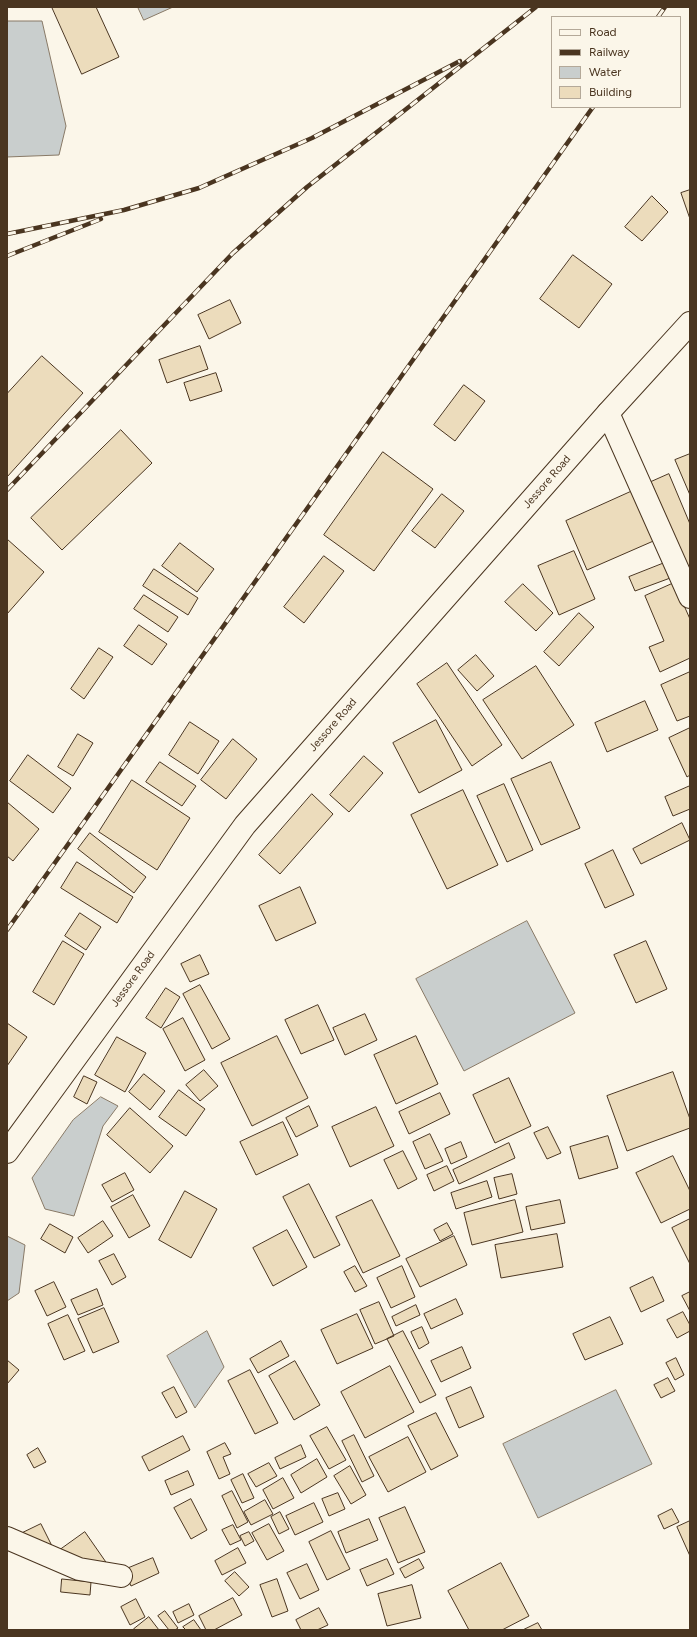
<!DOCTYPE html>
<html>
<head>
<meta charset="utf-8">
<style>
  body { margin:0 }
  #map { position:relative; width:697px; height:1637px; overflow:hidden; background:#fbf6e9; font-family:Figtree,sans-serif }
  canvas { display:block }
  .frame { position:absolute; inset:0; border:8px solid #4a3520; pointer-events:none }
  .legend { position:absolute; left:551px; top:16px; width:130px; height:92px; box-sizing:border-box; background:#fbf6e9; border:1px solid #b4a999; margin:0; padding:5px 7px; list-style:none; font-size:12px; color:#4a3520 }
  .legend li { display:flex; align-items:center; gap:8px; height:20px }
  .legend b { width:20px; border:1px solid #b4a999 }
</style>
</head>
<body>
<div id="map">
<canvas width="697" height="1637"></canvas>
<div class="frame"></div>
<ul class="legend">
<li><b style="height:5px;background:#fbf6e9"></b>Road</li>
<li><b style="height:5px;background:#4a3520"></b>Railway</li>
<li><b style="height:11px;background:#c9cecd"></b>Water</li>
<li><b style="height:11px;background:#ecdcbc"></b>Building</li>
</ul>
</div>
<script>
const c = document.querySelector('canvas').getContext('2d');
c.lineJoin = 'round';
function paint(path, color) {
  c.fillStyle = color;
  c.fill(path, 'evenodd');
}
function trace(path, color, width, dash) {
  c.strokeStyle = color;
  c.lineWidth = width;
  c.lineCap = dash ? 'butt' : 'round';
  c.setLineDash(dash || []);
  c.stroke(path);
}
function drawText(font, color, halo, rows, align = 'center') {
  c.font = font + ' Figtree,sans-serif';
  c.lineWidth = 3;
  c.setLineDash([]);
  c.textBaseline = 'middle';
  c.strokeStyle = halo;
  c.fillStyle = color;
  for (const [text, x, y, turn = 0] of rows) {
    c.save();
    c.translate(x, y);
    c.rotate((+turn || 0) * Math.PI / 180);
    c.textAlign = isNaN(turn) ? turn : align;
    if (halo) c.strokeText(text, 0, 0);
    c.fillText(text, 0, 0);
    c.restore();
  }
}
const water = new Path2D(`
  M138,7H173L144,20Z
  M7,21H42L66,126L59,155L7,157Z
  M527,921L575,1013L464,1071L416,979Z
  M101,1097L118,1106L103,1126L74,1216L45,1209L32,1178L73,1120Z
  M7,1236L25,1245L19,1293L7,1301Z
  M207,1331L224,1367L195,1408L167,1356Z
  M616,1390L652,1464L538,1518L503,1444Z`);
paint(water, '#c9cecd');
trace(water, '#887966', 1);
const building = new Path2D(`
  M52,7H96L119,57L82,74Z
  M690,190V219L681,193Z
  M652,196L668,212L642,241L625,227Z
  M573,255L612,284L579,328L540,299Z
  M230,300L241,323L209,339L198,315Z
  M200,346L208,369L167,383L159,360Z
  M42,356L83,393L7,477V394Z
  M216,373L222,391L190,401L184,383Z
  M464,385L485,401L455,441L434,425Z
  M121,430L152,463L62,550L31,518Z
  M383,452L433,489L374,571L324,535Z
  M690,454V495L675,460Z
  M669,474L690,524V565L687,566L651,482Z
  M637,489L658,539L587,570L566,521Z
  M442,494L464,511L435,548L412,531Z
  M7,539L44,572L7,614Z
  M180,543L214,569L197,592L162,566Z
  M574,551L595,599L559,615L538,566Z
  M324,556L344,571L304,623L284,607Z
  M667,562L673,577L635,591L629,577Z
  M154,569L198,598L188,615L143,586Z
  M674,583L690,619V658L660,672L649,647L664,641L645,596Z
  M523,584L553,613L536,631L505,602Z
  M144,595L178,617L168,632L134,609Z
  M579,613L594,627L559,666L544,652Z
  M139,625L167,644L152,665L124,646Z
  M99,648L113,657L84,699L71,689Z
  M476,655L494,676L477,691L458,670Z
  M447,663L502,745L472,766L417,684Z
  M536,666L574,725L522,759L483,700Z
  M690,672V716L677,721L661,685Z
  M645,701L658,730L607,752L595,723Z
  M436,720L462,770L419,793L393,743Z
  M190,722L219,741L198,774L169,755Z
  M690,728V775L687,777L669,738Z
  M78,734L93,743L73,776L58,767Z
  M233,739L257,759L226,799L201,780Z
  M28,755L71,788L53,813L10,781Z
  M364,756L383,773L349,812L330,795Z
  M160,762L196,786L182,806L146,782Z
  M551,762L580,828L541,845L511,779Z
  M132,780L190,818L157,870L99,832Z
  M504,784L533,850L507,862L477,796Z
  M690,786V809L673,816L665,797Z
  M463,790L498,865L447,889L411,815Z
  M312,794L333,814L280,874L259,855Z
  M7,802L39,829L13,861L7,856Z
  M682,823L690,840L641,864L633,849Z
  M90,833L146,877L134,893L78,849Z
  M613,850L634,895L605,908L585,864Z
  M77,862L133,897L117,923L61,888Z
  M300,887L316,923L276,941L259,906Z
  M80,913L101,927L86,950L65,936Z
  M63,941L84,954L54,1005L33,992Z
  M646,941L667,989L636,1003L614,955Z
  M200,955L209,974L190,982L181,964Z
  M200,985L230,1039L212,1049L183,994Z
  M166,988L180,997L161,1028L146,1018Z
  M318,1005L334,1040L301,1054L285,1020Z
  M365,1014L377,1040L345,1055L333,1028Z
  M183,1018L205,1060L185,1071L163,1029Z
  M7,1023L27,1037L7,1066Z
  M277,1036L308,1098L252,1126L221,1063Z
  M416,1036L438,1084L396,1104L374,1055Z
  M117,1037L146,1053L125,1092L95,1075Z
  M204,1070L218,1086L200,1101L186,1085Z
  M673,1072L690,1119V1128L627,1151L607,1096Z
  M144,1074L165,1091L150,1110L129,1092Z
  M84,1076L97,1082L87,1104L74,1097Z
  M509,1078L531,1126L495,1143L473,1095Z
  M179,1090L205,1109L186,1136L159,1117Z
  M440,1093L450,1114L409,1134L399,1112Z
  M309,1106L318,1126L296,1137L286,1118Z
  M376,1107L394,1146L350,1167L332,1127Z
  M130,1108L173,1146L150,1173L107,1135Z
  M283,1122L298,1155L256,1175L240,1142Z
  M548,1127L561,1153L547,1159L534,1133Z
  M430,1134L443,1161L425,1169L413,1142Z
  M608,1136L618,1168L579,1179L570,1147Z
  M461,1142L467,1157L451,1164L445,1149Z
  M509,1143L515,1158L459,1184L453,1170Z
  M403,1151L417,1179L398,1189L384,1160Z
  M673,1156L690,1191V1209L661,1223L636,1173Z
  M447,1166L454,1181L434,1191L427,1175Z
  M125,1173L134,1190L112,1202L102,1185Z
  M512,1174L517,1194L499,1199L494,1178Z
  M487,1181L492,1197L456,1209L451,1193Z
  M309,1184L340,1245L314,1258L283,1197Z
  M185,1191L217,1209L191,1258L159,1240Z
  M133,1195L150,1226L129,1238L111,1207Z
  M372,1200L400,1256L363,1273L336,1217Z
  M515,1200L523,1232L472,1245L464,1213Z
  M560,1200L565,1223L531,1230L526,1207Z
  M690,1219V1264L672,1228Z
  M103,1221L113,1236L88,1253L78,1238Z
  M447,1223L453,1234L440,1241L434,1230Z
  M50,1224L73,1237L65,1253L41,1239Z
  M287,1230L307,1267L273,1286L253,1248Z
  M557,1234L563,1267L501,1278L495,1245Z
  M454,1236L467,1265L420,1287L406,1259Z
  M114,1254L126,1277L112,1285L99,1261Z
  M355,1266L367,1286L355,1292L344,1272Z
  M402,1266L415,1297L391,1308L377,1278Z
  M653,1277L664,1301L641,1312L630,1288Z
  M54,1282L66,1307L47,1316L35,1291Z
  M97,1289L103,1305L78,1315L71,1300Z
  M690,1292V1311L682,1296Z
  M456,1299L463,1314L431,1329L424,1314Z
  M379,1302L394,1336L375,1344L360,1310Z
  M416,1305L420,1315L396,1326L392,1317Z
  M104,1308L119,1342L93,1353L78,1319Z
  M683,1312L690,1325V1331L677,1338L667,1320Z
  M357,1314L373,1348L337,1364L321,1330Z
  M68,1315L85,1351L64,1360L48,1324Z
  M610,1317L623,1344L585,1360L573,1334Z
  M422,1327L429,1343L419,1349L411,1332Z
  M403,1331L436,1395L420,1403L387,1339Z
  M281,1341L289,1356L258,1373L250,1359Z
  M462,1347L471,1368L441,1382L431,1361Z
  M676,1358L684,1375L675,1380L666,1363Z
  M7,1360L19,1370L7,1384Z
  M295,1361L320,1405L294,1420L269,1376Z
  M390,1366L414,1412L365,1438L341,1392Z
  M250,1370L278,1423L255,1434L228,1381Z
  M668,1378L675,1391L661,1398L654,1385Z
  M174,1387L187,1412L176,1418L162,1393Z
  M471,1387L484,1417L459,1428L446,1398Z
  M436,1413L458,1456L431,1470L408,1426Z
  M327,1427L346,1460L329,1469L310,1436Z
  M354,1435L374,1476L362,1482L342,1441Z
  M183,1436L190,1450L149,1471L142,1457Z
  M408,1437L426,1472L388,1492L369,1457Z
  M225,1443L231,1454L223,1457L230,1474L219,1479L207,1452Z
  M301,1445L306,1457L280,1469L275,1458Z
  M38,1448L46,1462L34,1468L27,1455Z
  M317,1459L327,1477L301,1493L291,1475Z
  M269,1463L277,1476L256,1487L248,1474Z
  M350,1466L366,1495L351,1504L334,1476Z
  M188,1471L194,1485L171,1495L165,1481Z
  M243,1474L254,1498L242,1503L231,1480Z
  M283,1478L294,1498L273,1509L263,1490Z
  M232,1491L248,1522L237,1528L222,1496Z
  M338,1493L345,1509L329,1516L322,1499Z
  M191,1499L207,1530L191,1539L174,1508Z
  M265,1500L273,1514L251,1525L244,1512Z
  M314,1503L323,1522L295,1535L286,1516Z
  M405,1507L425,1552L398,1563L379,1518Z
  M672,1509L679,1522L664,1529L658,1516Z
  M280,1512L289,1529L279,1534L271,1517Z
  M369,1519L378,1540L346,1553L338,1532Z
  M690,1521V1556L677,1527Z
  M41,1524L52,1546L18,1535Z
  M269,1524L284,1551L267,1560L252,1533Z
  M233,1525L241,1540L230,1545L222,1530Z
  M331,1531L350,1569L327,1580L309,1542Z
  M85,1532L117,1578L43,1562Z
  M249,1532L254,1541L245,1546L240,1536Z
  M238,1548L246,1563L222,1575L215,1561Z
  M153,1558L159,1573L131,1586L124,1570Z
  M387,1559L394,1574L367,1586L360,1570Z
  M419,1559L424,1568L405,1578L400,1569Z
  M501,1563L529,1616L502,1630H469L448,1591Z
  M307,1564L319,1590L300,1599L287,1573Z
  M235,1572L249,1587L239,1596L225,1581Z
  M62,1579L91,1582L90,1595L61,1592Z
  M277,1579L288,1611L272,1617L260,1585Z
  M412,1585L421,1618L387,1626L378,1594Z
  M233,1598L242,1615L214,1630H206L199,1616Z
  M136,1599L145,1617L130,1625L121,1607Z
  M189,1604L194,1615L178,1623L173,1612Z
  M319,1608L328,1625L317,1630H301L296,1620Z
  M165,1611L178,1628L175,1630H169L158,1616Z
  M149,1617L159,1630H136L134,1629Z
  M194,1620L201,1630H186L183,1627Z
  M538,1623L542,1630H523Z`);
paint(building, '#ecdcbc');
trace(building, '#4a3520', 1);
const minor = new Path2D(`
  M608,413L690,597
  M7,1538L79,1569L121,1576`);
const highway = new Path2D(`
  M7,1152L245,825L608,413L690,323`);
trace(minor, '#4a3520', 24);
trace(highway, '#4a3520', 24);
trace(minor, '#fbf6e9', 22);
trace(highway, '#fbf6e9', 22);
const rail = new Path2D(`
  M658,17L665,7
  M7,234L124,210L199,188L312,138L460,61
  M7,256L101,219
  M7,490L233,253L307,187L536,7
  M7,930L593,107`);
trace(rail, '#4a3520', 4.5);
trace(rail, '#fbf6e9', 3, [9]);
drawText('11px', '#4a3520', '#fbf6e9', [
  ["Jessore Road",547,482,-49],
  ["Jessore Road",333,725,-49],
  ["Jessore Road",133,979,-54]
]);
</script>
</body>
</html>
